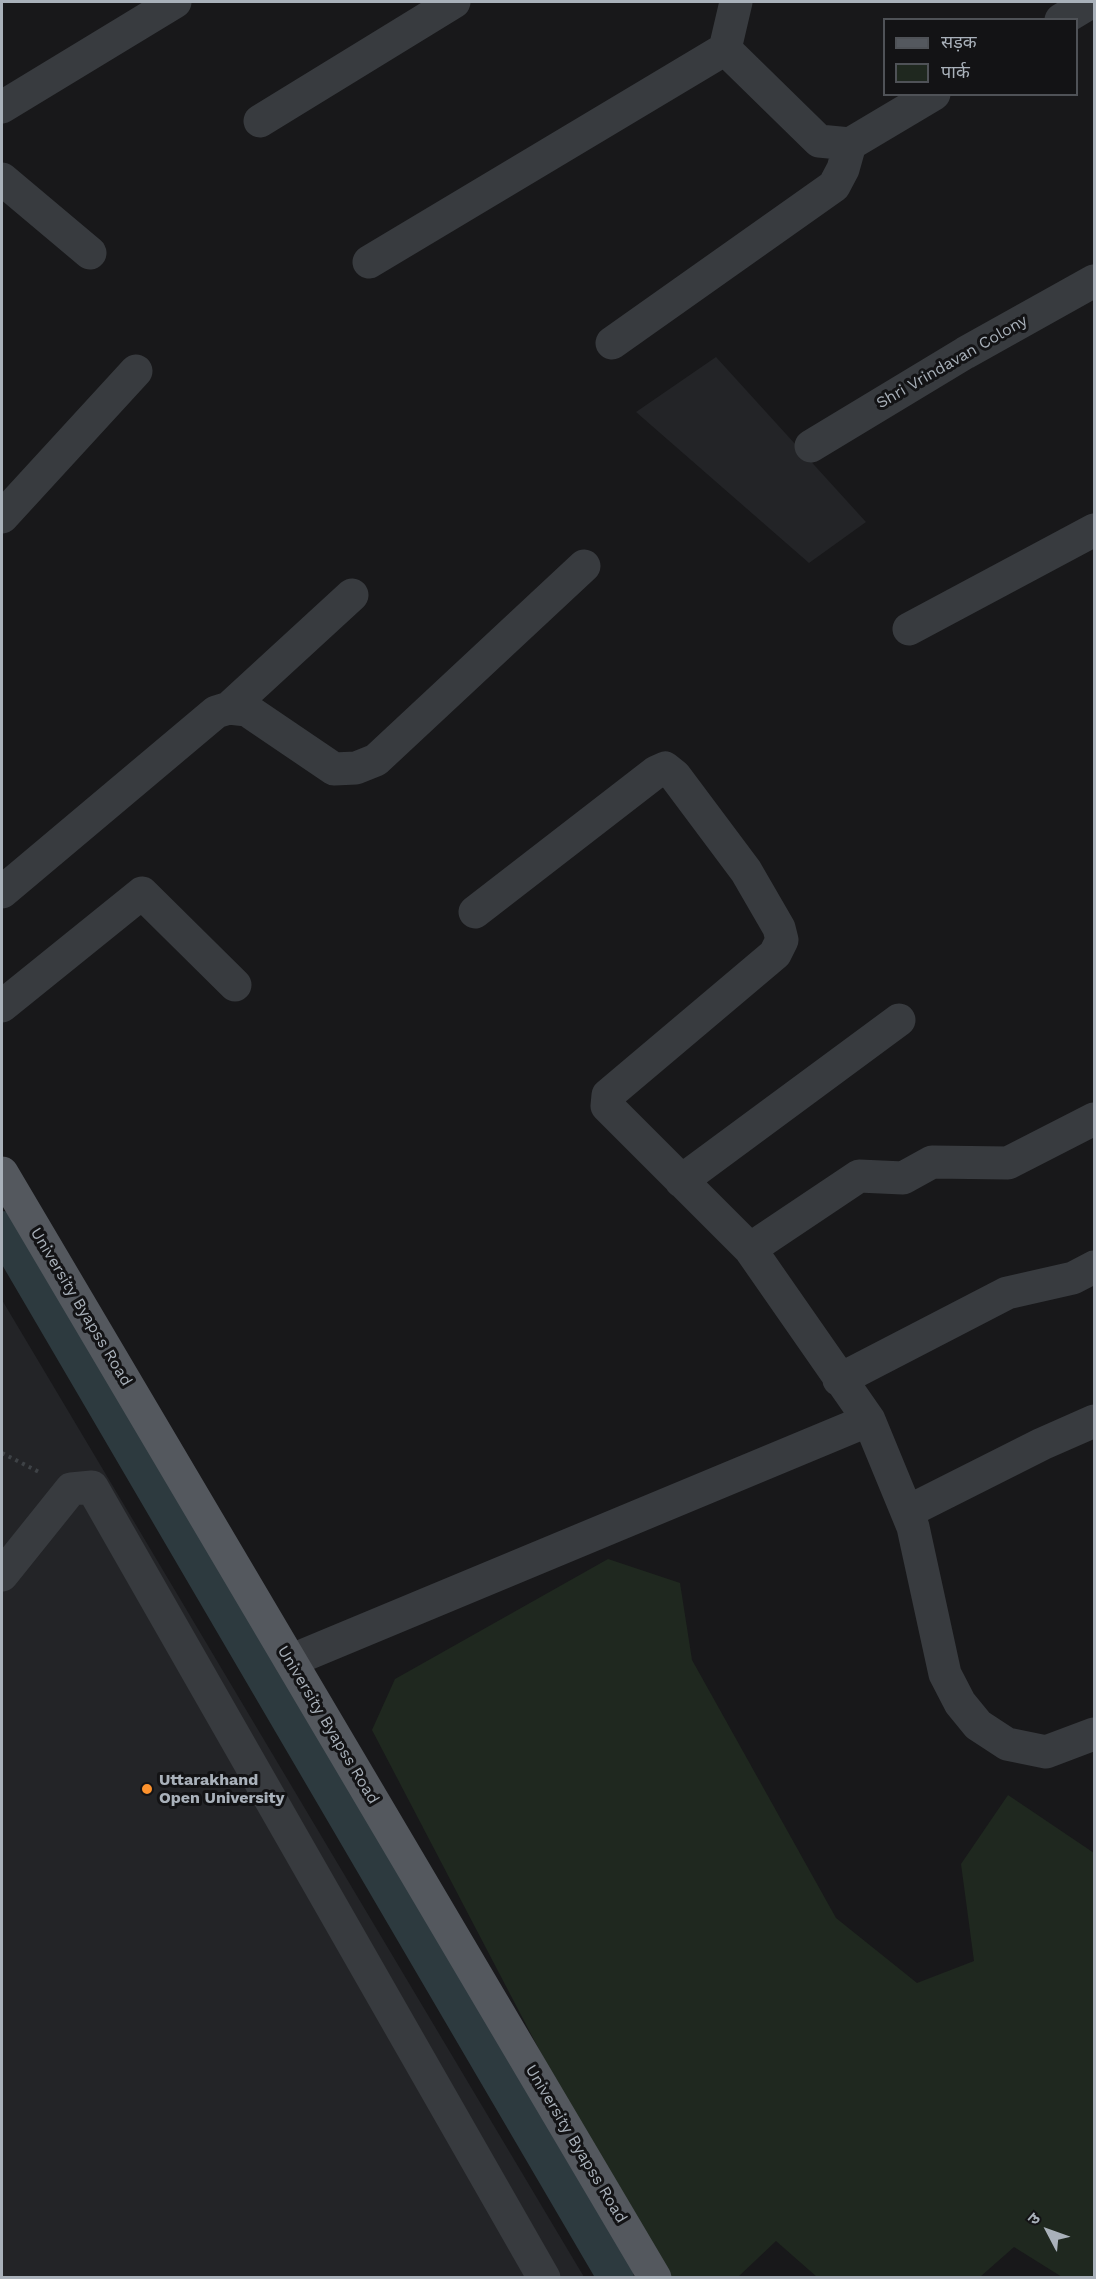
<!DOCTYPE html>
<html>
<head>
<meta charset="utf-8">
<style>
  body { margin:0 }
  #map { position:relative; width:1096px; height:2279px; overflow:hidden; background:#18181a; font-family:"Work Sans","Noto Sans Devanagari",sans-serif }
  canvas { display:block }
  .frame { position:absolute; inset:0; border:3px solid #a9b1ba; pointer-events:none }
  .legend { position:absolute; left:883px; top:18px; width:195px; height:78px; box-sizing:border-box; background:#131315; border:2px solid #4f5257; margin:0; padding:8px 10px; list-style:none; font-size:18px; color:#a9b1ba }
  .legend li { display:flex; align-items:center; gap:12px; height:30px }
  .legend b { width:30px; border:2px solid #4f5257 }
  .north { position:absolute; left:1018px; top:2201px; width:60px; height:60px; -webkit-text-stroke:4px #131315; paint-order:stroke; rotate:311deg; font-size:16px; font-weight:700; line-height:24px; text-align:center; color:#a9b1ba }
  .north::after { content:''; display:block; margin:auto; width:21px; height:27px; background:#a9b1ba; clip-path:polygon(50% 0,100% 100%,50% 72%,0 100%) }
</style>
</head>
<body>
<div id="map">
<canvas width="1096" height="2279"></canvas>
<div class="frame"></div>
<ul class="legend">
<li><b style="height:8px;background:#54585e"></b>सड़क</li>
<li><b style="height:16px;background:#1f281f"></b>पार्क</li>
</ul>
<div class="north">उ</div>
</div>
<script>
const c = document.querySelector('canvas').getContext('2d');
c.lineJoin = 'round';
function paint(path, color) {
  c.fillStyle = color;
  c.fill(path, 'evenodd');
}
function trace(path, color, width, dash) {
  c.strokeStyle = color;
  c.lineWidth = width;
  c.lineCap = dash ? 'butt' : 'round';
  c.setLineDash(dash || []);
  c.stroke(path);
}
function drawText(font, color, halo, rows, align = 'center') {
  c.font = font + ' "Work Sans",sans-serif';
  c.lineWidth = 6;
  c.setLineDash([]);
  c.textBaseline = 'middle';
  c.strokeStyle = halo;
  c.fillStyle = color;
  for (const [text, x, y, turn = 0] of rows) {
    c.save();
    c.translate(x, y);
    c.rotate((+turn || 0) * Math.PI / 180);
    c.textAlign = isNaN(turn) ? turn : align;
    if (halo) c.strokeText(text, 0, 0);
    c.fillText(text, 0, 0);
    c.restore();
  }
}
paint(new Path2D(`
  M716,357L866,522L809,563L636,412Z
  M2,1300L584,2277H2Z`), '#232427');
paint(new Path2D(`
  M608,1559L680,1583L692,1660L836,1918L917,1983L974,1961L961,1864L1008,1795L1094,1853V2277H1062L1014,2247L980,2277H817L776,2241L738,2277H658L372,1730L395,1679Z`), '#1f281f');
trace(new Path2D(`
  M2,1229L616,2278`), '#2d3a3f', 36);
trace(new Path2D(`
  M2,1453L41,1473`), '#3e4246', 4, [3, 4.5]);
trace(new Path2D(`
  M1061,20L1091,2
  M725,49L736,2
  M2,107L175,2
  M260,121L454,2
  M2,179L90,253
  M369,262L725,49L819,141L850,144L934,94
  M612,343L834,186L843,169L850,144
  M811,446L965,353L1094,281
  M2,517L136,371
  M909,629L1094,530
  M229,708L352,595
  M2,892L216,712L229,708L247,710L334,769L356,768L376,760L584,566
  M475,912L656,772L665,768L675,776L746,871L779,928L782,940L775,954L608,1095L607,1106L750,1249L869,1420L913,1527L945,1674L960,1703L978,1725L1007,1744L1046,1752L1094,1734
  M2,1006L142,893L235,985
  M681,1181L899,1020
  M750,1249L859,1176L903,1178L932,1162L1008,1163L1094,1119
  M839,1380L1007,1293L1073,1278L1094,1267
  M907,1512L1042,1444L1094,1421
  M2,1575L71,1489L92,1487L544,2278
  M290,1661L869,1420`), '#383b3f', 33);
trace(new Path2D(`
  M2,1173L655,2278`), '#54585e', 33);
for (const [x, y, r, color] of [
  [147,1789,6,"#fd922d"]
]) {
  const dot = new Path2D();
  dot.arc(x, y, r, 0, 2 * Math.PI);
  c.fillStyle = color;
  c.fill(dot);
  trace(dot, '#131315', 2);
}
drawText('16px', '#a9b1ba', '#131315', [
  ["Shri Vrindavan Colony",952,362,-30],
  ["University Byapss Road",81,1307,59],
  ["University Byapss Road",328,1725,59],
  ["University Byapss Road",576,2144,59]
]);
drawText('bold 16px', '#a9b1ba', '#131315', [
  ["Uttarakhand",159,1780],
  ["Open University",159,1798]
], 'left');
</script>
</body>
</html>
